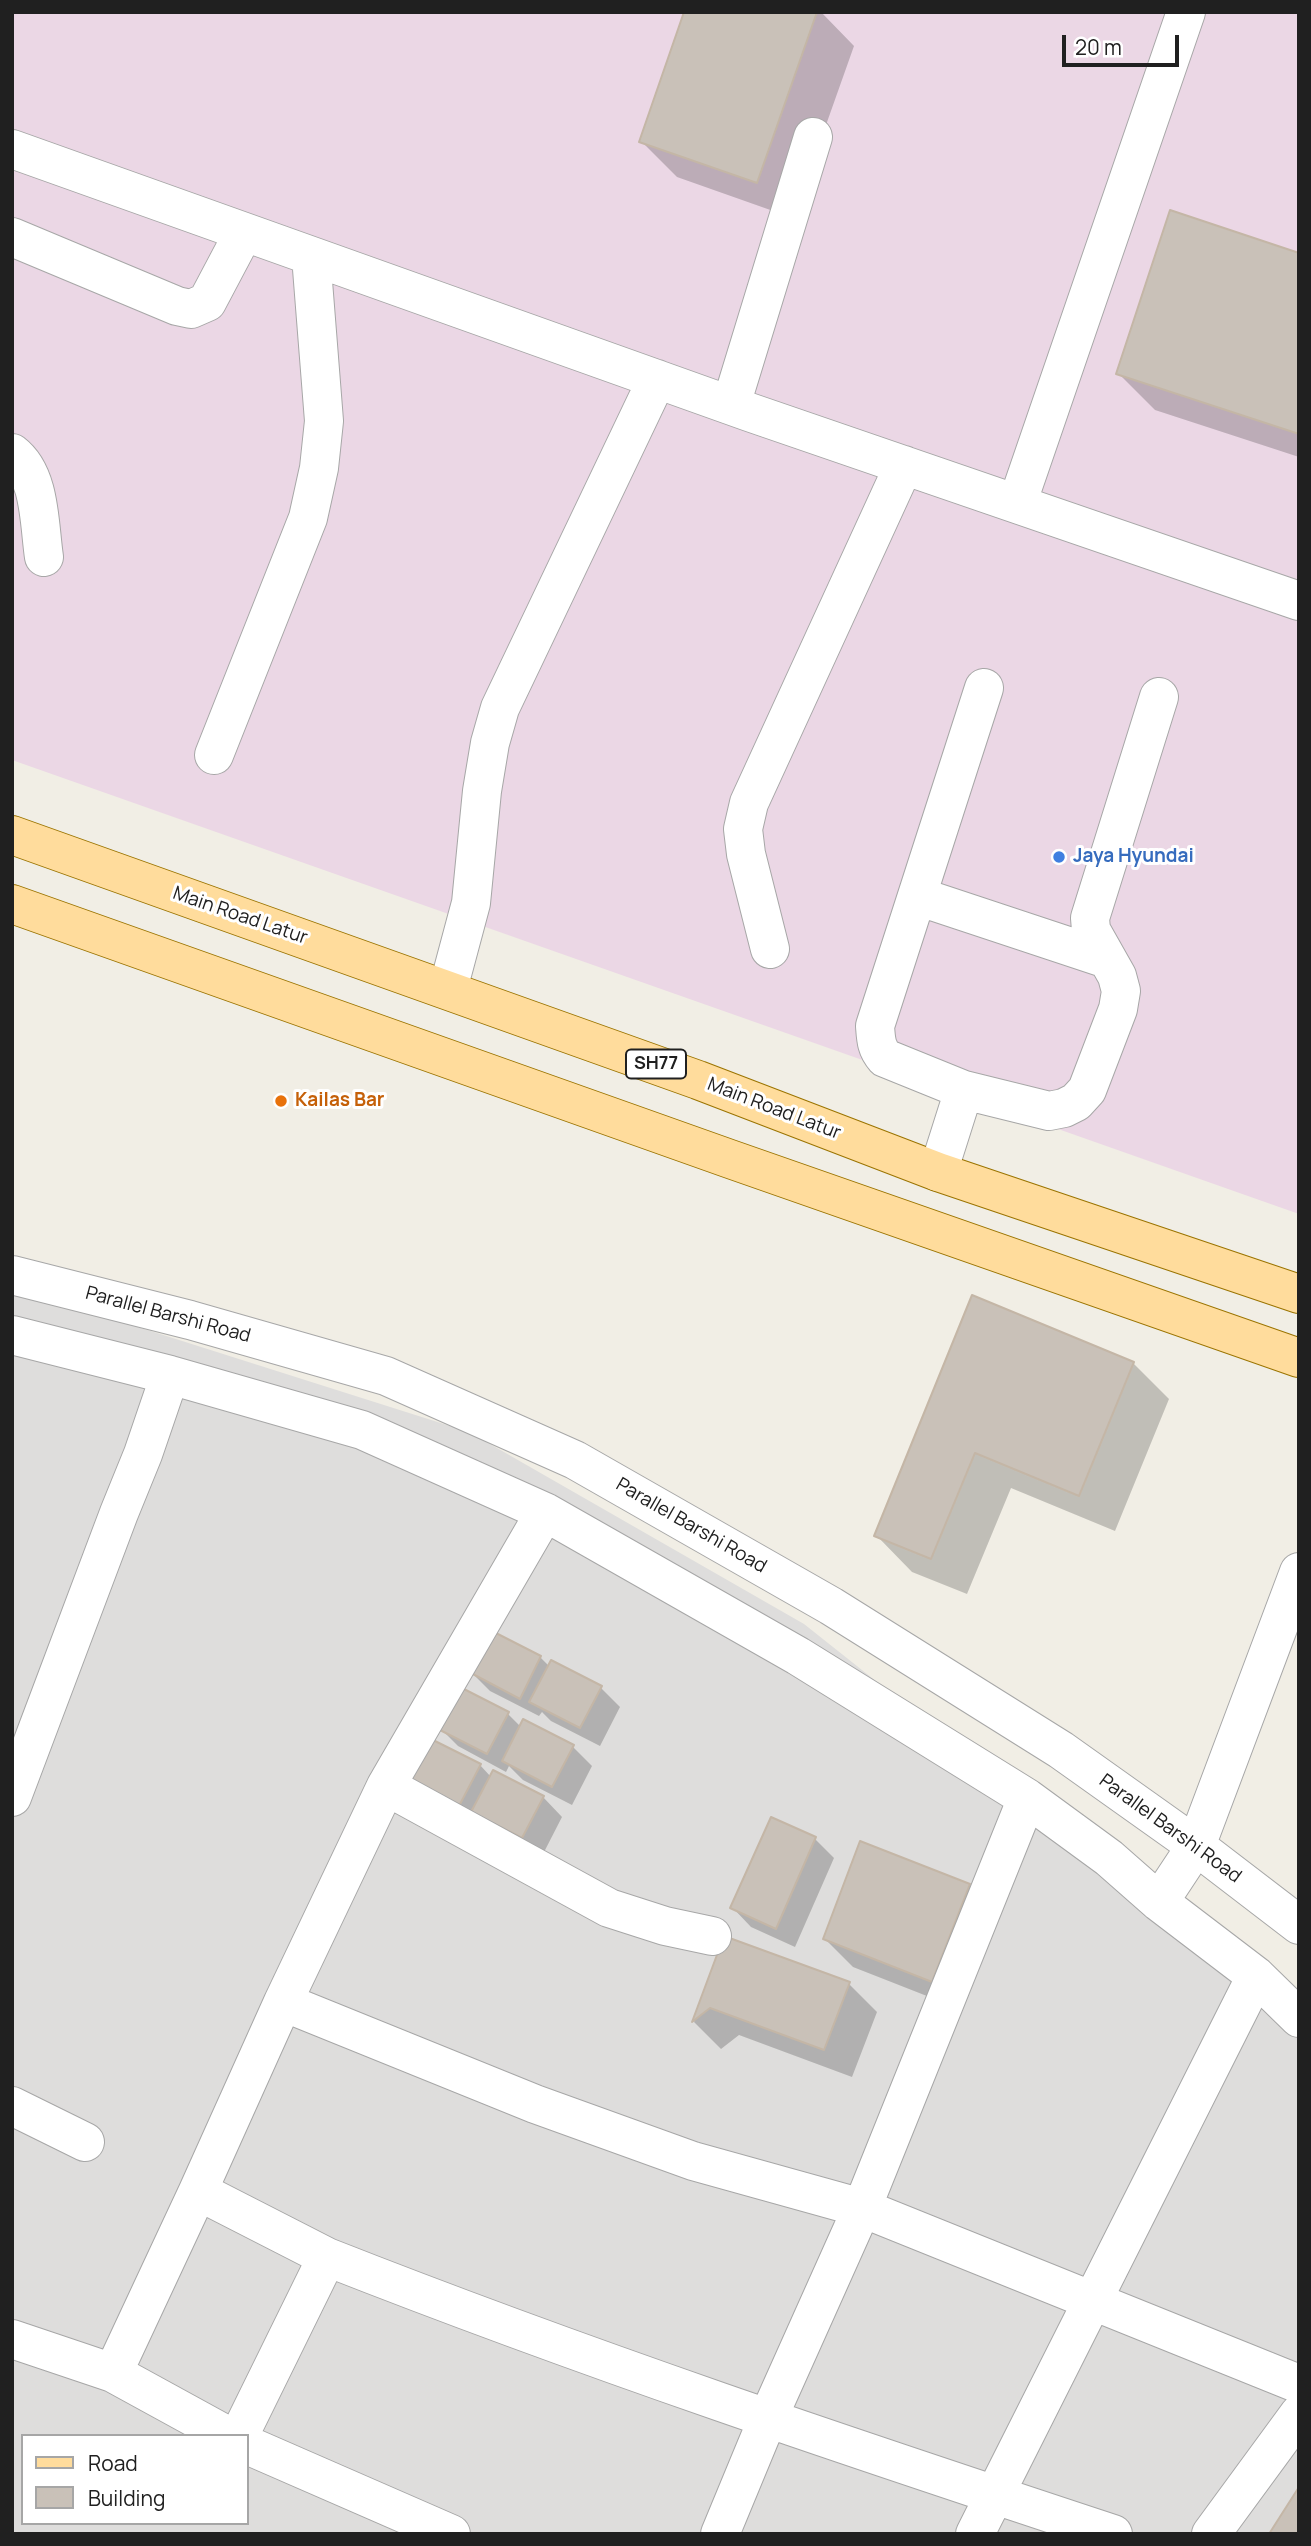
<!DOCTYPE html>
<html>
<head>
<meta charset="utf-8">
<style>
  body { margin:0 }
  #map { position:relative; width:1311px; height:2546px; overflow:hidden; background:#f1eee5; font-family:Manrope,sans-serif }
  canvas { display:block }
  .frame { position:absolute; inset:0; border:14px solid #202020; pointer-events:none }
  .legend { position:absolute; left:21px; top:2434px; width:228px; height:91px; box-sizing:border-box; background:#fff; border:2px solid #a6a6a6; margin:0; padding:9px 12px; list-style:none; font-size:21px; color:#202020 }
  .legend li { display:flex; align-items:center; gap:14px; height:35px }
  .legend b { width:35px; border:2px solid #a6a6a6 }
  .scale { position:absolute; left:1062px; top:35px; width:117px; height:32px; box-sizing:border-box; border:4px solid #202020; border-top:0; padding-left:9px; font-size:21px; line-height:24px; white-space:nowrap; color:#202020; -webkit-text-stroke:5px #fff; paint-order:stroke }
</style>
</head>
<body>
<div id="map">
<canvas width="1311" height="2546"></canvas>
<div class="frame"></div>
<ul class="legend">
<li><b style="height:9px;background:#ffdc9c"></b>Road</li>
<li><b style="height:19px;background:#c9c1b8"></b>Building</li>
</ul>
<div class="scale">20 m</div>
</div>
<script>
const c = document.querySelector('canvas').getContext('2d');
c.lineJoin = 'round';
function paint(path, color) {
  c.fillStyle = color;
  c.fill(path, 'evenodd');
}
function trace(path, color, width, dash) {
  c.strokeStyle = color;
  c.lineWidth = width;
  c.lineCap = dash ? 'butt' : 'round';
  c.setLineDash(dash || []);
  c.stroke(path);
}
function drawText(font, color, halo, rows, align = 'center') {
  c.font = font + ' Manrope,sans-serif';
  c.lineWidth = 6;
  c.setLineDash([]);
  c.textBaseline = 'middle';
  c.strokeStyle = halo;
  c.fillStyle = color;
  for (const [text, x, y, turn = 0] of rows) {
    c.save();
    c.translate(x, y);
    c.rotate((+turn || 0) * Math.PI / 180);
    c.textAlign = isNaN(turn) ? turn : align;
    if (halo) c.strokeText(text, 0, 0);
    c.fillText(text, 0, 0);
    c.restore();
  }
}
paint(new Path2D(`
  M12,1287L469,1432L804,1624L1255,1982L1299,2020V2534H12ZM23,2436H247V2523H23Z`), '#dedddc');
paint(new Path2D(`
  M12,12H1299V1214L12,760Z`), '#ebd7e5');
paint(new Path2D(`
  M686,12H821L854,46L793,218L677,177L641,141Z
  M1299,255V457L1155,410L1118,373Z
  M973,1298L1133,1363L1169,1399L1115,1531L1011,1488L967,1594L912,1572L876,1535Z
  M491,1633L540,1657L550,1667L601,1688L620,1707L600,1746L551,1721L542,1712L539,1716L490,1691L471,1672Z
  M507,1713L521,1727L573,1747L592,1766L572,1805L523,1780L509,1766L506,1772L458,1746L439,1727Z
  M480,1765L491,1777L543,1797L562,1817L542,1856L429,1799Z
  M772,1819L815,1839L834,1858L795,1947L751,1927L732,1907Z
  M969,1885L997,1914L960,2009L853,1967L825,1939Z
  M725,1938L849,1984L877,2012L852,2077L739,2035L721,2049L694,2022Z`), '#0003');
const building = new Path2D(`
  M684,12H817L757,183L639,142Z
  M1170,210L1299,253V434L1116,374Z
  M972,1295L1134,1362L1079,1496L975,1453L931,1559L874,1536Z
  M490,1630L541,1656L520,1699L469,1672Z
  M551,1660L602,1686L580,1728L529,1702Z
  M458,1686L509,1712L487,1754L436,1728Z
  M523,1719L574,1745L552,1787L502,1761Z
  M429,1738L481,1764L459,1806L408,1780Z
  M493,1770L544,1796L522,1838L471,1812Z
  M771,1817L816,1837L776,1929L730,1908Z
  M860,1841L970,1884L932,1982L823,1939Z
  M724,1936L850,1982L824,2050L710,2008L692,2022Z
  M1299,2487V2534H1269Z`);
paint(building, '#c9c1b8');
trace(building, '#c4b6a6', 2);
const minor = new Path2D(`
  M12,149L749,412L1299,601
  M12,237L177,306L191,309L207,302L244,232
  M731,405L813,137
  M12,453C41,475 39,524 44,557
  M1017,504L1186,12
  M984,688L875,1026C876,1039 876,1048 885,1058L964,1090L1049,1111L1064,1108L1076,1102L1087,1090L1118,1009L1121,991L1117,976L1091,930L1090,918L1159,697
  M214,755L308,518L319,468L324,421L311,256
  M917,896L1107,959
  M770,949L746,854L743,829L749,803L904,465
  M448,989L471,903L482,791L490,743L500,708L657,379
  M938,1172L964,1090
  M12,1275L190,1320L386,1376L575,1460L831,1606L1061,1750L1196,1846L1299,1925
  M12,1335L170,1375L362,1430L545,1512L798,1656L1027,1798L1109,1858L1159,1902L1256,1976L1299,2018
  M386,1786L609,1908L665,1926L712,1936
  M12,1797L119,1513L143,1454L170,1375
  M1159,1902L1196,1846L1299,1572
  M283,2002L535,2104L693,2161L862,2208L1299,2384
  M12,2106L85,2142
  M198,2191L327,2257
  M12,2339L113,2373L228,2436
  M113,2373L198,2191L283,2002L386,1786L545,1512
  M239,2436L327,2257C586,2359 849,2447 1113,2534
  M247,2445L451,2534
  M720,2534L768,2418L862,2208L1027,1798
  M975,2534L1256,1976
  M1211,2534L1299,2414`);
const major = new Path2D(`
  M12,835L698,1080L938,1172L1299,1294
  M12,904L730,1159L1299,1358`);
trace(minor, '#a7a7a7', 40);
trace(major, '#9b7400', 40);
trace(minor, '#fff', 38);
trace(major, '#ffdc9c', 38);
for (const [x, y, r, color] of [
  [1059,857,7,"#3f7fe0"],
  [281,1101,7,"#e8710a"]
]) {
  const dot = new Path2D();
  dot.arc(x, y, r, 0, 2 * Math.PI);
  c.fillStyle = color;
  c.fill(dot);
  trace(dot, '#fff', 2.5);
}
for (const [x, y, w] of [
  [656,1064,60]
]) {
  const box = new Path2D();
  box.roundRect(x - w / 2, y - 14.5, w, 29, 5);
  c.fillStyle = '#fff';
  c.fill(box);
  trace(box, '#202020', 2);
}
drawText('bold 18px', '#202020', null, [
  ["SH77",656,1064]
]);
drawText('bold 19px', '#366cbe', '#fff', [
  ["Jaya Hyundai",1073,857]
], 'left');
drawText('19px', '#202020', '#fff', [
  ["Main Road Latur",240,916,19],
  ["Main Road Latur",774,1109,21],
  ["Parallel Barshi Road",168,1315,15],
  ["Parallel Barshi Road",691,1526,30],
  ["Parallel Barshi Road",1170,1829,36]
]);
drawText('bold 19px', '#c56008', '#fff', [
  ["Kailas Bar",295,1101]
], 'left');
</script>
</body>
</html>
